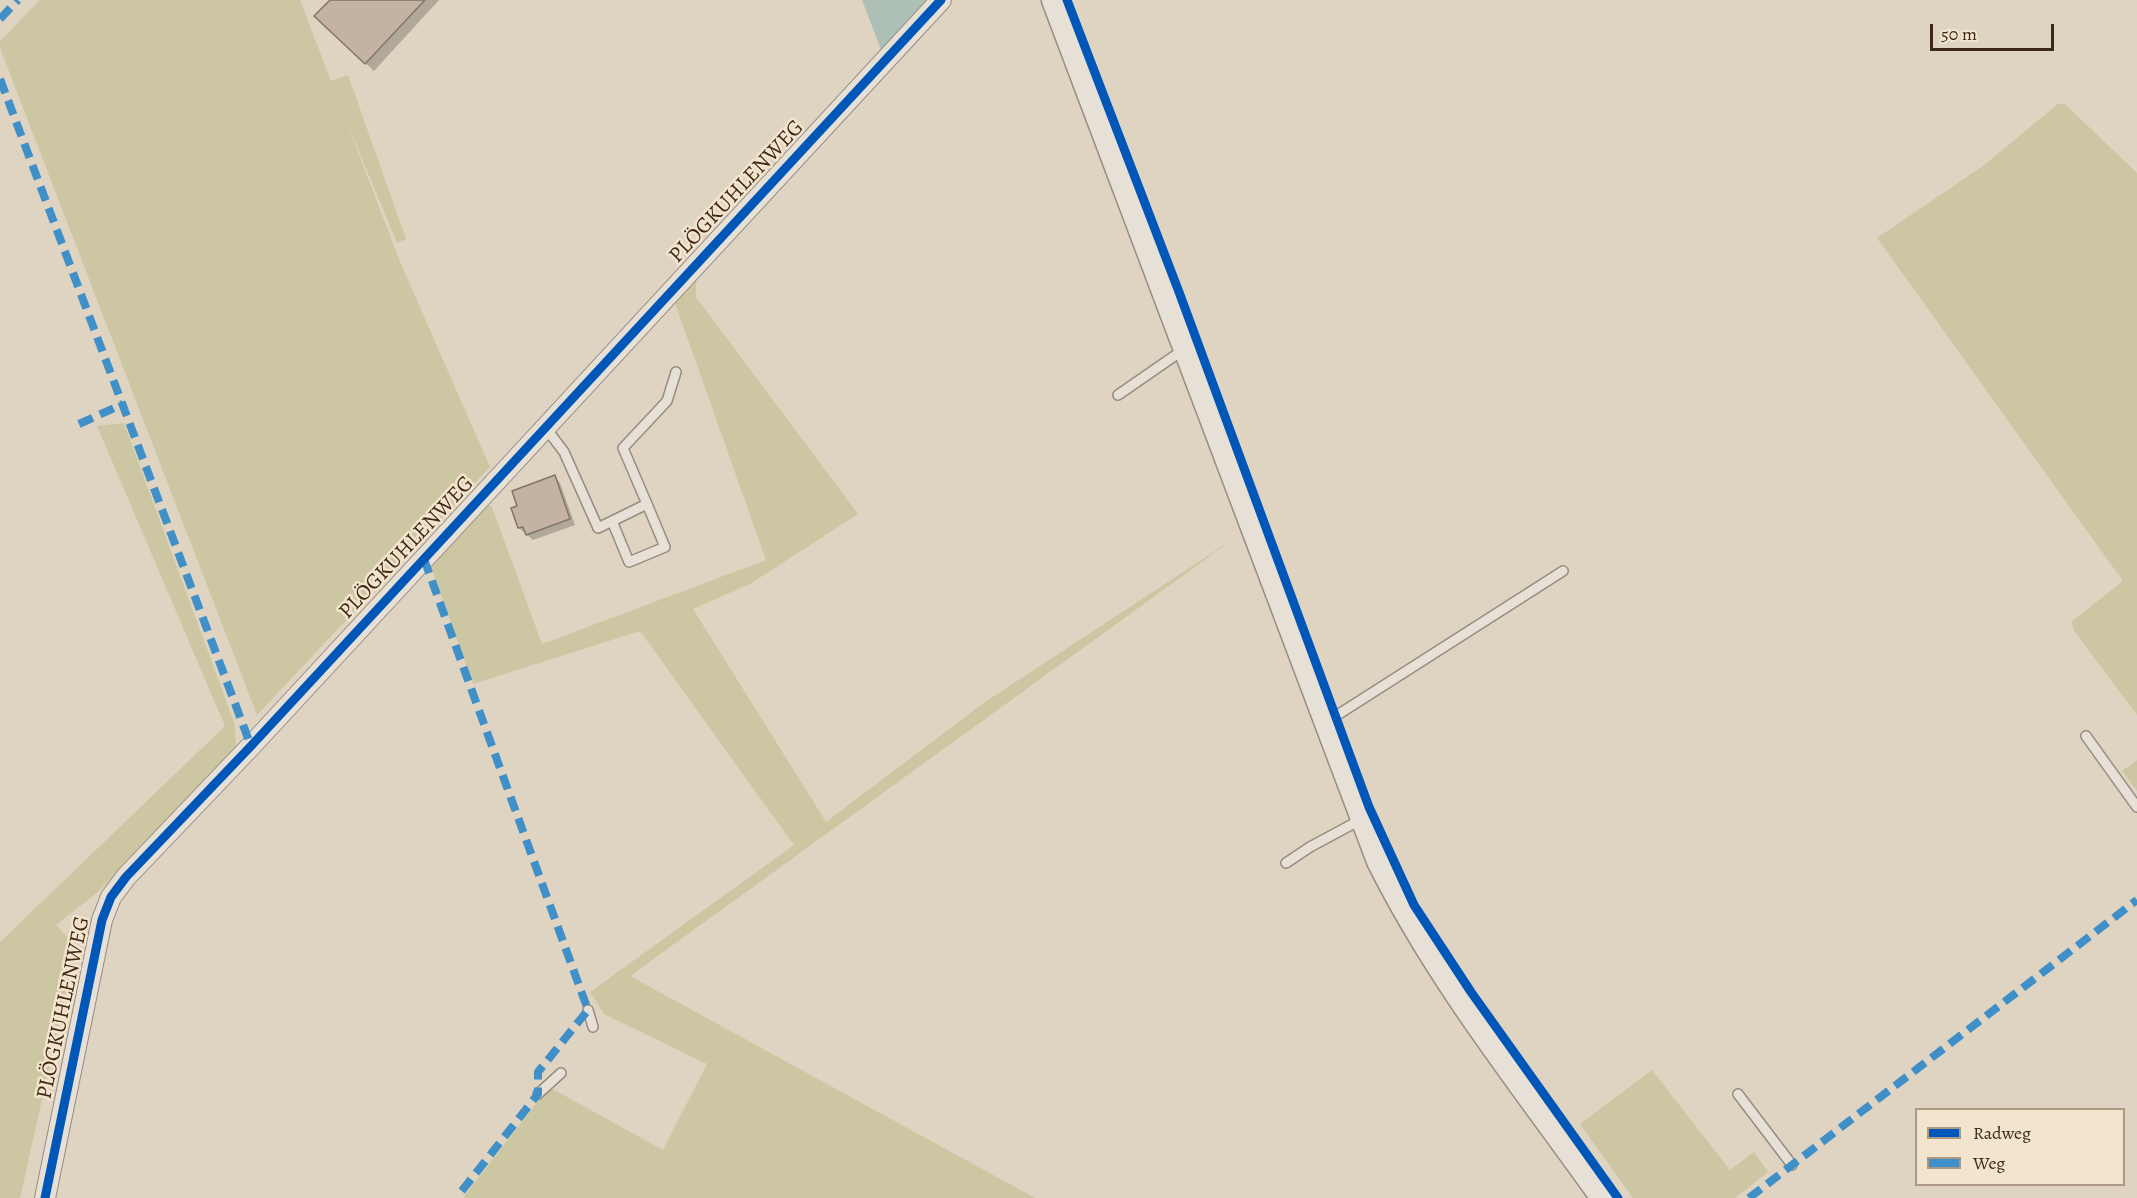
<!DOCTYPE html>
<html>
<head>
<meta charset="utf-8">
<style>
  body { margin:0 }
  #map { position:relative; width:2137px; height:1198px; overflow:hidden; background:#dfd3c1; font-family:Alegreya,serif }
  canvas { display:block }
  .legend { position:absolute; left:1915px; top:1108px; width:210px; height:78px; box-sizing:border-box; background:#f3e4ce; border:2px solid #ab9984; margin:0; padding:8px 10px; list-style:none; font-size:18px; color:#3f2815 }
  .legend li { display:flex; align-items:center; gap:12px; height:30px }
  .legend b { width:30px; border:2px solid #ab9984 }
  .scale { position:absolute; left:1930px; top:24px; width:124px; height:27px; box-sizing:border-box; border:3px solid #3f2815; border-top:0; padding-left:8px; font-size:18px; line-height:21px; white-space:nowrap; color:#3f2815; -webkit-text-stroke:4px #f3e4ce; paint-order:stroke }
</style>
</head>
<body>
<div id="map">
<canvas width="2137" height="1198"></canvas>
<ul class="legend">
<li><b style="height:8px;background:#0057b8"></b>Radweg</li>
<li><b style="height:8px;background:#3f8fc8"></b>Weg</li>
</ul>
<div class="scale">50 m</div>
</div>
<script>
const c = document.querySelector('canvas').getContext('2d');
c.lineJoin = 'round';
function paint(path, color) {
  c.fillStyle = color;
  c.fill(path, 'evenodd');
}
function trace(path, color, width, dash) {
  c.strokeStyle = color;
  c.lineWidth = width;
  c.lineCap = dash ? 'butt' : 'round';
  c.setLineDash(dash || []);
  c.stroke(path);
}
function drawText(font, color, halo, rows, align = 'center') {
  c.font = font + ' Alegreya,serif';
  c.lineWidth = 5;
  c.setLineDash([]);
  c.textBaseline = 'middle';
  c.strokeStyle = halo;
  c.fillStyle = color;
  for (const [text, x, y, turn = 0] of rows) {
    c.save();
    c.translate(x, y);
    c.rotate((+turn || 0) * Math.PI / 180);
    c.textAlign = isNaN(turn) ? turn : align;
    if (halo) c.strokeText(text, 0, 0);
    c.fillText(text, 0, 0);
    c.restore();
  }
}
paint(new Path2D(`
  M40,0H300L331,81L348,75L406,239L397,243L345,118L401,264L490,467L257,715L0,48V41Z
  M2058,104H2065L2137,173V715L2075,632L2071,622L2123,581L1877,238L1983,166Z
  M696,276V297L858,514L750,584L693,609L826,822L985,702L1235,538L630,976L1035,1198H464L465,1195L549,1087L663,1150L707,1064L604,1014L590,992L794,845L640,631L473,684L431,566L485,503L492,507L542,644L766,560L674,300Z
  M124,423L235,725L236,750L98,892L56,925L76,947L20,1198H0V942L225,726L97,426Z
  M2137,760V791L2122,771Z
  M1652,1070L1730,1170L1754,1152L1768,1172L1735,1198H1633L1580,1124Z`), '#cdc6a2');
paint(new Path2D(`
  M862,0H934L883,55Z`), '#aec0b6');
paint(new Path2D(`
  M331,0H439L374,71L324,24Z
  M555,477L560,483L575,525L533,540L519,528Z`), '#0003');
const building = new Path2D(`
  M330,0H425L365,64L314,16Z
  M555,475L570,519L526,535L523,527L518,528L511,508L517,506L512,491Z`);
paint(building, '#c4b2a3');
trace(building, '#7f766a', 1.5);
const service = new Path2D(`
  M1118,395L1183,350
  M545,427L564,452L598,528L647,504L623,448L667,401L676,372
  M612,521L629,562L665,547L647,504
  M1328,721L1563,571
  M2086,736L2137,807
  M1286,863L1310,847L1362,819
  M588,1010L593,1027
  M538,1094L561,1073
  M1738,1094L1792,1165`);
const minor = new Path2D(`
  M45,1198L102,920L111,897L126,877L251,746L941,0`);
const tertiary = new Path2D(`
  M1054,0L1379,861C1439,982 1525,1088 1603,1198`);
trace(service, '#968d81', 12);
trace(minor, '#968d81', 22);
trace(tertiary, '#968d81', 27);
trace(service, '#e6e0d6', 9);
trace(minor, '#e6e0d6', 20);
trace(tertiary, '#e6e0d6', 24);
trace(new Path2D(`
  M0,19L18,0
  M0,79L251,746
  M79,424L123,404
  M424,559L588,1010L538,1072V1094L461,1192L459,1198
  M1749,1198L2137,900`), '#3f8fc8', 8, [15, 8]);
trace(new Path2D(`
  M1067,0L1179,292L1369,807L1414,905L1471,992L1618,1198
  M45,1198L102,920L111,897L126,877L251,746L941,0`), '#0057b8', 9);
drawText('22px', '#3f2815', '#f3e4ce', [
  ["PLÖGKUHLENWEG",737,192,-47],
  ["PLÖGKUHLENWEG",407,548,-47],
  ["PLÖGKUHLENWEG",64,1008,-78]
]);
</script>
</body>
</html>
